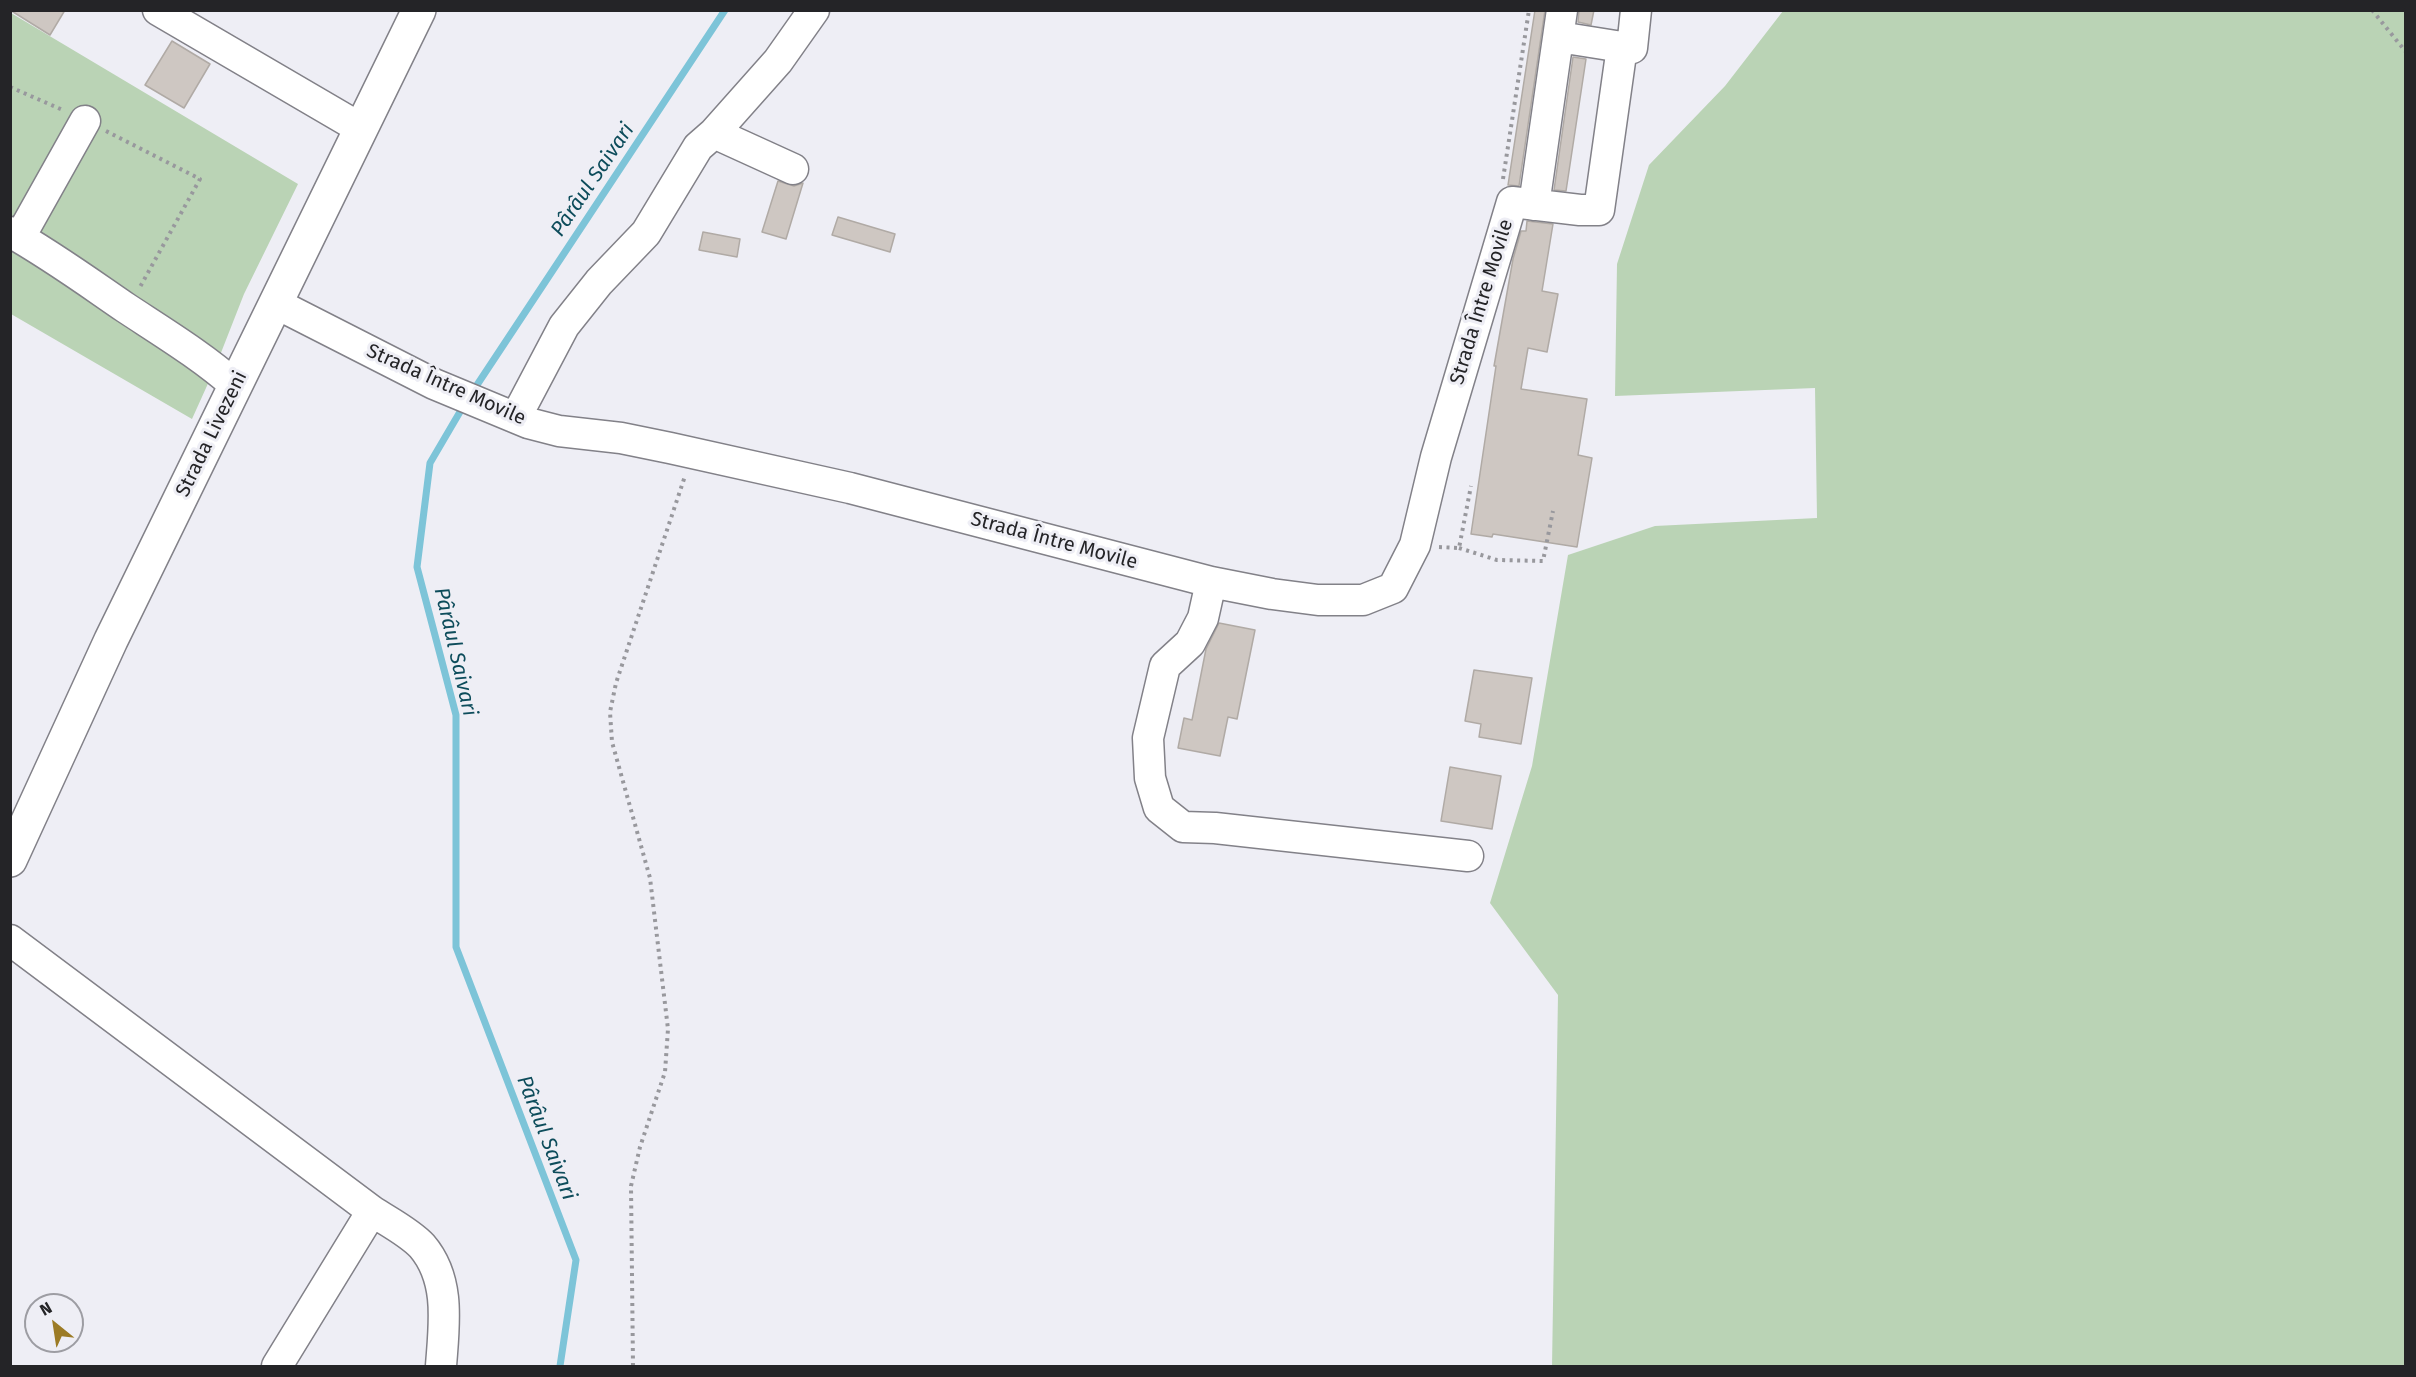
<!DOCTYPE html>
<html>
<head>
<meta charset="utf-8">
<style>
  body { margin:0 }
  #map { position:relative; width:2416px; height:1377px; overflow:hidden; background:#eeeef5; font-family:"Fira Sans",sans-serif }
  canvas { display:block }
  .frame { position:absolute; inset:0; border:12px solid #242427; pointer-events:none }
  .north { position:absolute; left:24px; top:1293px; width:60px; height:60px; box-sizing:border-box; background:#eeeef5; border:2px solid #9d9da3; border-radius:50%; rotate:330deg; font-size:16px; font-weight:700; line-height:24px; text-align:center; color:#242427 }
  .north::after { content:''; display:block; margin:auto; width:21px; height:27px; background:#9c7b25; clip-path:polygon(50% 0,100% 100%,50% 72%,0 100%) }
</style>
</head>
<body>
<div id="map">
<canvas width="2416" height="1377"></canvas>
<div class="frame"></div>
<div class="north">N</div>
</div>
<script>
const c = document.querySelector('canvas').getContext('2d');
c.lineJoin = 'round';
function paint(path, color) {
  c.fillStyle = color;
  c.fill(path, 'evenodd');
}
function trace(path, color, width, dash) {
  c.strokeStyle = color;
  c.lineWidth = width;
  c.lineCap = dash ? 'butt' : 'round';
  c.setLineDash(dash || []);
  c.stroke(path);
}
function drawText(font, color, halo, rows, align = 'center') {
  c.font = font + ' "Fira Sans",sans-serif';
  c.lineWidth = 6;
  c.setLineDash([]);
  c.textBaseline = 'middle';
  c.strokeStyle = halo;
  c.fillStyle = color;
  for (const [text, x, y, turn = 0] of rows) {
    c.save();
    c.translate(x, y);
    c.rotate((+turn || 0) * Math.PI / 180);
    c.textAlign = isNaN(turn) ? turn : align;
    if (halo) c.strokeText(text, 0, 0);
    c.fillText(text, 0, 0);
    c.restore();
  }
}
paint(new Path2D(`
  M1783,11H2405V1366H1552L1558,995L1490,903L1532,766L1568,555L1655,526L1817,518L1815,388L1615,396L1617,264L1649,165L1725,86Z
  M11,13L298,184L244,294L215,368L192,419L11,314Z`), '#bad3b5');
trace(new Path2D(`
  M473,391L725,10
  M464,405L430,463L417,567L456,715V947L576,1260L560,1366`), '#7dc4d8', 7);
const building = new Path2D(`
  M10,10H65L50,35Z
  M1535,10H1545L1519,186L1508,185Z
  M1579,10H1594L1591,25L1578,22Z
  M172,41L210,64L184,108L145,85Z
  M1573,57L1586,59L1566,191L1554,190Z
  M778,181L794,186L803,183L786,239L762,232Z
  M838,217L895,234L890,252L832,235Z
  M1527,221L1553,224L1542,291L1558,294L1547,352L1528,348L1521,389L1587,399L1578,455L1592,458L1577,547L1493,534L1492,537L1471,534L1496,366H1494L1513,259L1521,231H1526Z
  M703,232L740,239L737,257L699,250Z
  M1219,623L1255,630L1237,719L1228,717L1220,756L1178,748L1184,718L1192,720L1206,649Z
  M1474,670L1532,678L1521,744L1479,737L1481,724L1465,721Z
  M1450,767L1501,776L1492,829L1441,821Z`);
paint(building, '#cec7c2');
trace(building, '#b0aaa5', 1.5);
const minor = new Path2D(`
  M158,10L360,128
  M1622,47L1632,48L1636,10
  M714,133L793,169
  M1534,205L1562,10
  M10,232C51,255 88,282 126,308C164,333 202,356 236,386
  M20,237L85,121
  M275,303L434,384L528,423L559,431L621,438L670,448L850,488L1211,582L1272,594L1318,600H1363L1393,588L1415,545L1436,457L1512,202L1580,210H1599L1622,47L1559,37
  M516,417L564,326L599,282L646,233L698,147L714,133L778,61L814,10
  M1211,582L1203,618L1190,643L1165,666L1148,738L1150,778L1159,808L1183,827L1215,828L1468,856
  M10,940L372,1211C387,1221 409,1232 422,1246C451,1280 444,1325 441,1366
  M277,1366L372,1211`);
const major = new Path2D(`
  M10,860L111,640L419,10`);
trace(minor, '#828188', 33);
trace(major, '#828188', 36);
trace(new Path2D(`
  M2372,10L2406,52
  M10,87L65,111
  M106,131L200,179L140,287
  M1503,179L1529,10
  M1439,547L1459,548L1471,486
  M1459,548L1497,560L1543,561L1553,511
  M633,1366L631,1186L640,1147L665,1072L668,1029L650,878L612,742L610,712L616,683L685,476`), '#98989d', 4, [3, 4.5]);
trace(minor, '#fff', 30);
trace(major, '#fff', 33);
drawText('20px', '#242427', '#eeeef5', [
  ["Strada Între Movile",1482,302,-73],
  ["Strada Între Movile",446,385,24],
  ["Strada Livezeni",212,434,-64],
  ["Strada Între Movile",1054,541,15]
]);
drawText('italic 21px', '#0d4c5b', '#eeeef5', [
  ["Pârâul Saivari",593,180,-56],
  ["Pârâul Saivari",455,652,77],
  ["Pârâul Saivari",546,1138,69]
]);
</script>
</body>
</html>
